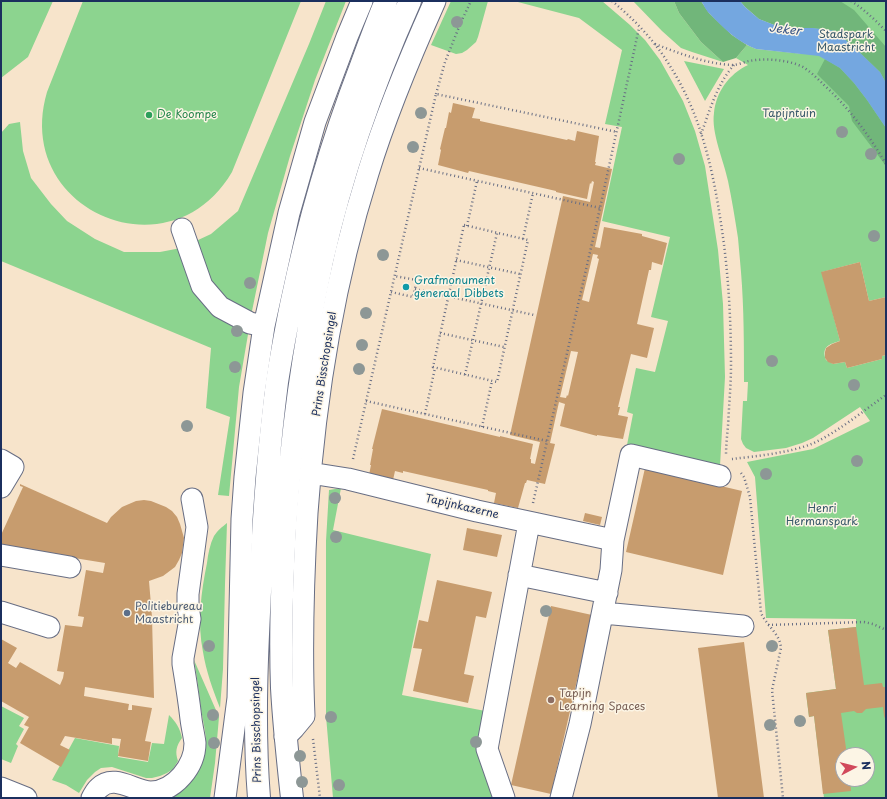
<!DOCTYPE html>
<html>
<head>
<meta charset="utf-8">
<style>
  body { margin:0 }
  #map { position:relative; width:887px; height:799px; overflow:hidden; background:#f7e4cb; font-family:"Playpen Sans",sans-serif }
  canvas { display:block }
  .frame { position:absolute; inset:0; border:2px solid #1b2f5e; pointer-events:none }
  .north { position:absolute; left:835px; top:747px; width:40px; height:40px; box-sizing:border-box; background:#fcf5e5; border:1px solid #a2a6af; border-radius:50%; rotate:83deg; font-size:11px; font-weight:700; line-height:16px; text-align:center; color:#1b2f5e }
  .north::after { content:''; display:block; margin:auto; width:14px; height:18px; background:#d1495b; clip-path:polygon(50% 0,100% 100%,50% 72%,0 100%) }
</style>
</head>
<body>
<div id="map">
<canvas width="887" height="799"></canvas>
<div class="frame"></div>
<div class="north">N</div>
</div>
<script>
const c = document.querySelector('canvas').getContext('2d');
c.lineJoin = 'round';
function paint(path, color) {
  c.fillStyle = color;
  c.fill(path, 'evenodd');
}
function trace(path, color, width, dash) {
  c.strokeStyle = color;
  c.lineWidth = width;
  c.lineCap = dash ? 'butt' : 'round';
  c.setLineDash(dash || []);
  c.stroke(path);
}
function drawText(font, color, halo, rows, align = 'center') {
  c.font = font + ' "Playpen Sans",sans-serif';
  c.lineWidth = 3;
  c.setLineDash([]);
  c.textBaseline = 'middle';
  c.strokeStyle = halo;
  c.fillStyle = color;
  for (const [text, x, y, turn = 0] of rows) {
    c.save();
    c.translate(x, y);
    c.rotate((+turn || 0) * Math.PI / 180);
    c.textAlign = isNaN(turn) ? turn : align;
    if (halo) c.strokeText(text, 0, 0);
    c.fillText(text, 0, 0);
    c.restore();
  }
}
paint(new Path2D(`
  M1,1H53L28,57L1,78Z
  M83,1H301L232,172C170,278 12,210 47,92Z
  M326,1H346L315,80L290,156L268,233L252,311L239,387L229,496L218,495L230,417L206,408L211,348L1,261V133L9,124L20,122L23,151L31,178L51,204L67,221L95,239L124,252H160L181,248L211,234L238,211L309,44Z
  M451,1H488L478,37L476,42L467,50L462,53L456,54L431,45Z
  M514,1H602L630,25L645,40L660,60L683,101L695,131L705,166L718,250L723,304L725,377L720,466L627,445L633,414L627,412L636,368L655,372L668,321L651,317L670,237L602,221L622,127L605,124L622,50L579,18Z
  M633,1H674L679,13L701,42L723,62L692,52L681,48L662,31Z
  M740,1H886V297L869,301L860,262L822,272L840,341C829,344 821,347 826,360L833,364L845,362L847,368L882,359V356L886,355V798H824L814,716L809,717L806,693L836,689L828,630L856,627V619L766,618L755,477L747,462L813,449L870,421L860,407L813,438L802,443L786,448L754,452L746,448L743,444L741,439L743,401H747L748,382H744C744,345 744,309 741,272C740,261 739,249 738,238C735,219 732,200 728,181C724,161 711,133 714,113C716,92 729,74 748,65L736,58L747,45L756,49L804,54L782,28L759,19ZM843,755H867V779H843Z
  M684,61L724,69L705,101Z
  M341,488L333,530L431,554L402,695L501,714L496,761L503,798H333L326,716V541L329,490Z
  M227,523L225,584L223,669L220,708C213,690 206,671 203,652C197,623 201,592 207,563C208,554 210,544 214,536C218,530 222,527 227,523Z
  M194,660L219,717L215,763L210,798H167C189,790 205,768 206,743C206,732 203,721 201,709C199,693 197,677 194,660Z
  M1,706L24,718L19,726L24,729L16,744L18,746L11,763L1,759Z
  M169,715C176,722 180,728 182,738C176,746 175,752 178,761L173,769L167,773L160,776L152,778H146L112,767L101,768L95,772L87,780L79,793L66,785L52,780L75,738L119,746L118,757L148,762L152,743L164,744Z`), '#8cd48f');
paint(new Path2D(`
  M674,1H701L709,13L732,35L747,45L736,58L723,62L701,42L679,13Z
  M740,1H840L854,10L886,47V83L880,72L855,48L835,31L813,28H782L759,19L745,7Z
  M825,59L840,68L854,83L867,100L886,128V166L852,121L849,106L817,74Z`), '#71b67a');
paint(new Path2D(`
  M701,1H740L745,7L759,19L782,28H813L835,31L855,48L880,72L886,83V128L867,100L854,83L840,68L819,56L756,49C739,43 722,27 710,14C706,11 704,5 701,1Z`), '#74a7e0');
paint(new Path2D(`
  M453,103L475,108L472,118L480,119V121L567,140L568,139L575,141L577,131L599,136L595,162H596L595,165L612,169L595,247L600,248L604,227L642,234V236L667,243L662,265L652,262L651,270H649L637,324L654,328L647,358L631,354L618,407H620L618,415L628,417L623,439L597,435V436L560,426L565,404L559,402L550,443L555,444L545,484L527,480L526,483H525L518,508L494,503L496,493L488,491V490L403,471V473L395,471L393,480L369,475L371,465H370L373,449H372L382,409L500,437V436L533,444L530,459H531V463L535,464L540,442L510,435L563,196L590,202L594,182L592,181L591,184L590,183L587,199L556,192V191L469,171L468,173L438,165L441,150L440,149L445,128H446L449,112L451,113ZM593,254L598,255L597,258L599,259L589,302L582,300ZM571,351L578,352L568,396L567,395L566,398L560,397Z
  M860,262L869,301L886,297V355L882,356V359L847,368L845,362L833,364L828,362L825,358V352L826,348L832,344L840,341L821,272Z
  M645,468L742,491L723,575L626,552Z
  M20,484L107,523L111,517L122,507L136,501L144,500L151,501L166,507L172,511L177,517L180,524L184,538L182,553L179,560L175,567L163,576L149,581L152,617L154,698L85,687L84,696L129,704L128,710H132V705L152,708L145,741L151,742L148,761L118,756L121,739L112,738V744L65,736L60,745L70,750L61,767L20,743L29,727L24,725L29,717L1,701V639L17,648L8,663L16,668L20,662L60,685L63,678L64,672L57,671L65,625L82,627L84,617L78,616L86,570L103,573L105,563L1,546V535L23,487L20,486Z
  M585,513L602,517L600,525L583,521Z
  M467,528L502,535L497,557L463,550Z
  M437,580L492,592L486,618L476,616L464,674L474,676L468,703L413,691L422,649L413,648L419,620L428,622Z
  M551,606L592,615L551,794L511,785Z
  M856,627L864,685L882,683L883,687H886V721L884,716L883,707L866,709L862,713H857L854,711L841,713L847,755H843V779H850L851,791L823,794L814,716L809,717L806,693L836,689L828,630Z
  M744,642L764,798H718L698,648Z`), '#c79c6e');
const minor = new Path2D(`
  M182,229L202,286L220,307L250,323L264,326
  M1,460L13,467L1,487
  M310,473L348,479L477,511L613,540
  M1,555L70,567
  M519,575L607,593
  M1,612L49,627
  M603,613L743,626
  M285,737L294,728L304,716C301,648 303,581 307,513C315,398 333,284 368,173C386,114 410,57 435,1
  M1,788L26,798
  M92,798C94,795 96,790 99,788C114,773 135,792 151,792C175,791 195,766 195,743C194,735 192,727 191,719C189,701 186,682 183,664V658L190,619L188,607V594L197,527L192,499
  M225,798L238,698L242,519L245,477L254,393L264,326L289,213L315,122L347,37L362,1
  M504,798L487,749L529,523
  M561,798L580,724L611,570L613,540L631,455L720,476`);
const major = new Path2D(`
  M259,798C253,723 257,648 261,573C264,509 269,445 277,382C281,356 286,330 291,305C308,223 331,144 361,66C369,44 377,22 386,1
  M292,798C288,761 284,725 282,688C280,635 282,581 285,528C291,438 303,349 322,261C342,172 373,84 410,1`);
trace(minor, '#686e84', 23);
trace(major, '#686e84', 24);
trace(new Path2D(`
  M612,1C634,19 655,41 670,66C699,111 712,165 720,217C728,266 731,316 731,365C731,385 729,405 728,426C727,436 726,446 726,456
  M851,1C864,9 875,20 886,31
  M655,44C678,53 707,64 732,65C738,65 744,62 749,61C760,59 772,59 783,61C790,62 797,64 803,67C811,72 818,79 824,85C849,108 869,135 886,164
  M436,94L445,62L461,22L471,1
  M701,134C710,110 717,84 734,65
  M419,168L600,208
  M464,225L528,240L497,382L433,367Z
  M467,226L477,181
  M523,239L533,193
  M456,260L520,274
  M415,289L534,315
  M391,292L413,297L417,280L394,276
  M440,333L504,347
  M465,375L497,233
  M366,401L547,441
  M425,414L435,368
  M482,427L492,381
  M353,459L436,94L617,132
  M732,459C757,456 790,453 814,443C839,431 863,411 886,395
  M741,473L744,477L750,497L761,613C767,626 780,634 781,648L772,690L783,798
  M533,503L600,208L639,28
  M768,625L864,622L873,624L886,630
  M313,739L320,798`), '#686e84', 2.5, [1, 3]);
trace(minor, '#fff', 21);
trace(major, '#fff', 22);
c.fillStyle = '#8d9796';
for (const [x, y] of [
  [457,22],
  [421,113],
  [842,132],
  [413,147],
  [871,154],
  [679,159],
  [874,236],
  [383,255],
  [250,283],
  [366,313],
  [237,331],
  [362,345],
  [772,361],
  [235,367],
  [359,369],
  [854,385],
  [187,426],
  [857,461],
  [766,474],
  [335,498],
  [336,537],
  [546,611],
  [209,646],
  [772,646],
  [213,715],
  [331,717],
  [800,721],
  [770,725],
  [476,742],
  [214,743],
  [300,756],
  [302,782],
  [339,785]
]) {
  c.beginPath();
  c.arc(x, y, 6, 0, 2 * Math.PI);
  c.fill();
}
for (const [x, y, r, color] of [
  [149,115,4,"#2e9e5b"],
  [406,287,4,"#0f9aa8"],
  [127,613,4,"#5c6f8a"],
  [551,700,4,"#8d6e63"]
]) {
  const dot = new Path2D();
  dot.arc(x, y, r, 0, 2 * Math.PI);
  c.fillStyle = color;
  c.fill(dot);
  trace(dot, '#fcf5e5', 1.5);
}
drawText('11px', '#37586a', '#fcf5e5', [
  ["Stadspark",846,35],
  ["Maastricht",846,48],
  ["Tapijntuin",789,114],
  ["Henri",822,509],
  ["Hermanspark",822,522]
]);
drawText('11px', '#27864d', '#fcf5e5', [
  ["De Koompe",157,115]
], 'left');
drawText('11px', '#0d838f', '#fcf5e5', [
  ["Grafmonument",414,281],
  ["generaal Dibbets",414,294]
], 'left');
drawText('11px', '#1b2f5e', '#fcf5e5', [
  ["Prins Bisschopsingel",325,364,-81],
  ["Tapijnkazerne",462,507,13],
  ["Prins Bisschopsingel",257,730,-91]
]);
drawText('11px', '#4e5e75', '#fcf5e5', [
  ["Politiebureau",135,607],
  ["Maastricht",135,620]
], 'left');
drawText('11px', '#785e54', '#fcf5e5', [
  ["Tapijn",559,694],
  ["Learning Spaces",559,707]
], 'left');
drawText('italic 12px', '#365385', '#fcf5e5', [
  ["Jeker",785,30,7]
]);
</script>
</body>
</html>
